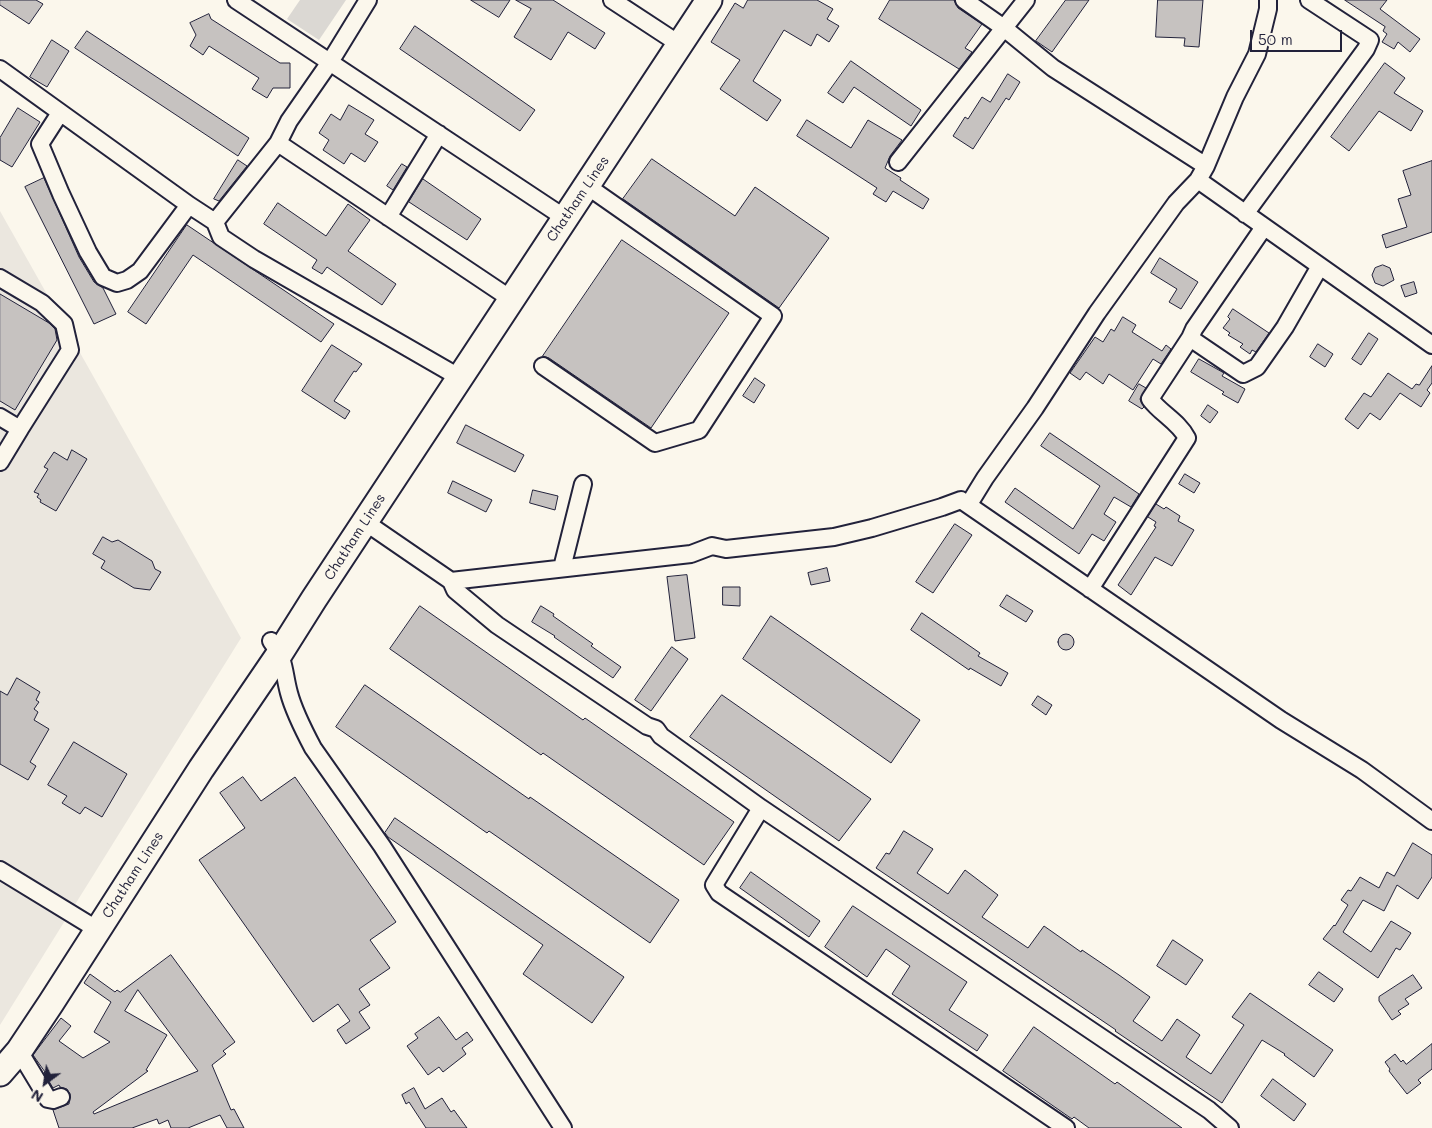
<!DOCTYPE html>
<html>
<head>
<meta charset="utf-8">
<style>
  body { margin:0 }
  #map { position:relative; width:1432px; height:1128px; overflow:hidden; background:#fbf7ec; font-family:Mali,sans-serif }
  canvas { display:block }
  .north { position:absolute; left:20px; top:1058px; width:50px; height:50px; -webkit-text-stroke:4px #fbf7ec; paint-order:stroke; rotate:211deg; font-size:14px; font-weight:700; line-height:20px; text-align:center; color:#22223b }
  .north::after { content:''; display:block; margin:auto; width:18px; height:22px; background:#22223b; clip-path:polygon(50% 0,100% 100%,50% 72%,0 100%) }
  .scale { position:absolute; left:1250px; top:30px; width:92px; height:22px; box-sizing:border-box; border:2px solid #22223b; border-top:0; padding-left:6px; font-size:15px; line-height:18px; white-space:nowrap; color:#22223b; -webkit-text-stroke:4px #fbf7ec; paint-order:stroke }
</style>
</head>
<body>
<div id="map">
<canvas width="1432" height="1128"></canvas>
<div class="north">N</div>
<div class="scale">50 m</div>
</div>
<script>
const c = document.querySelector('canvas').getContext('2d');
c.lineJoin = 'round';
function paint(path, color) {
  c.fillStyle = color;
  c.fill(path, 'evenodd');
}
function trace(path, color, width, dash) {
  c.strokeStyle = color;
  c.lineWidth = width;
  c.lineCap = dash ? 'butt' : 'round';
  c.setLineDash(dash || []);
  c.stroke(path);
}
function drawText(font, color, halo, rows, align = 'center') {
  c.font = font + ' Mali,sans-serif';
  c.lineWidth = 4;
  c.setLineDash([]);
  c.textBaseline = 'middle';
  c.strokeStyle = halo;
  c.fillStyle = color;
  for (const [text, x, y, turn = 0] of rows) {
    c.save();
    c.translate(x, y);
    c.rotate((+turn || 0) * Math.PI / 180);
    c.textAlign = isNaN(turn) ? turn : align;
    if (halo) c.strokeText(text, 0, 0);
    c.fillText(text, 0, 0);
    c.restore();
  }
}
paint(new Path2D(`
  M0,211L241,638L0,1025Z`), '#ebe7df');
paint(new Path2D(`
  M300,0H346L319,40L287,19Z`), '#dbd8d3');
const building = new Path2D(`
  M0,0H36L43,4L29,24L0,5Z
  M471,0H510L499,17Z
  M516,0H553L605,33L595,49L568,32L551,60L514,37L531,9Z
  M748,0H817L833,9L827,19L839,26L829,42L817,34L811,46L784,30L753,81L781,100L767,121L720,89L740,60L711,42L735,3L743,8Z
  M890,0H954L958,8L982,24L965,48L972,52L959,69L879,19Z
  M1066,0H1089L1052,52L1036,41Z
  M1158,0H1203L1199,47L1184,46L1185,38L1156,37Z
  M1345,0H1387L1380,9L1420,39L1410,52L1398,42L1394,49L1382,42L1387,34L1383,31L1385,27Z
  M209,14L211,19L280,63H290V88H273L267,98L252,89L259,78L209,46L203,55L190,46L196,35L190,23Z
  M415,26L535,110L520,131L400,49Z
  M87,31L249,138L238,156L75,48Z
  M52,40L69,51L47,87L30,77Z
  M851,61L921,110L911,126L854,87L843,103L828,93Z
  M1385,63L1405,78L1394,93L1423,111L1411,131L1379,111L1349,151L1331,137Z
  M1008,74L1020,82L1009,100L1006,98L973,149L953,136L965,117L968,119L982,97L990,102Z
  M349,105L374,120L365,134L378,142L365,162L351,153L344,164L323,150L329,140L319,133L331,114L340,120Z
  M18,108L40,122L12,167L0,160V138Z
  M807,120L851,148L868,120L902,140L890,156L885,168L901,178L900,180L929,199L923,209L893,191L886,202L873,194L877,188L797,136Z
  M652,159L735,216L755,187L829,238L779,308L623,199Z
  M238,160L247,166L219,201L214,199Z
  M1432,161V232L1386,248L1382,235L1407,227L1398,199L1411,195L1403,171Z
  M402,164L407,167L393,190L387,186Z
  M44,178L79,257L94,282L103,288L116,314L94,324L25,187Z
  M423,179L481,219L467,240L409,202Z
  M278,203L326,236L348,204L370,220L348,251L396,284L382,305L327,267L322,274L312,268L317,260L264,224Z
  M187,225L334,324L321,342L193,255L146,324L128,312Z
  M622,240L729,313L651,428L549,358L543,356Z
  M1160,258L1198,282L1181,309L1169,302L1177,289L1151,273Z
  M1383,265L1390,268L1394,280L1383,286L1375,283L1372,275L1375,268Z
  M1414,282L1417,293L1405,297L1401,286Z
  M0,294L49,323L55,329L57,340L15,410L0,401Z
  M1233,309L1269,333L1256,352L1252,350L1250,354L1240,347L1243,344L1228,335L1230,333L1223,328L1230,319L1228,317Z
  M1123,317L1136,325L1132,332L1162,351L1166,345L1171,349L1161,364L1153,359L1133,390L1109,374L1103,384L1086,372L1080,380L1070,373L1095,337L1103,342L1111,329L1114,331Z
  M1369,333L1378,339L1361,365L1352,359Z
  M1318,344L1333,354L1325,367L1310,357Z
  M332,345L362,364L356,372L354,371L334,401L350,411L345,419L302,391Z
  M1199,359L1224,373L1222,376L1245,389L1238,403L1222,394L1224,392L1191,372Z
  M1432,366V383L1427,390L1430,393L1421,407L1400,393L1380,420L1370,413L1358,429L1345,419L1364,393L1371,397L1388,373L1412,389L1416,384L1419,385Z
  M755,378L765,385L754,403L743,396Z
  M1139,384L1146,388L1140,399L1144,407L1142,409L1129,401Z
  M1208,405L1218,412L1210,423L1201,416Z
  M466,425L524,455L515,472L457,443Z
  M1050,433L1139,494L1131,507L1114,497L1104,514L1116,522L1104,541L1092,534L1079,554L1005,502L1015,488L1073,529L1100,486L1041,446Z
  M72,450L87,459L56,511L40,502L41,500L37,497L39,494L34,492L48,469L44,467L54,452L67,460Z
  M1185,474L1200,483L1194,493L1179,484Z
  M453,481L492,500L486,512L448,493Z
  M533,490L558,496L555,510L530,503Z
  M1156,504L1164,509L1166,507L1180,516L1178,521L1194,530L1172,566L1155,557L1131,595L1118,585L1156,527L1154,526L1156,522L1148,517Z
  M955,524L972,535L933,593L916,582Z
  M103,537L112,542L118,540L152,561L155,569L161,572L150,590L134,588L101,568L105,561L93,554Z
  M827,568L830,581L811,585L808,573Z
  M687,575L695,638L675,641L667,577Z
  M723,587H740V606L723,605Z
  M1007,595L1033,611L1026,622L1000,606Z
  M420,606L583,720L585,718L734,822L704,865L543,753L541,755L390,649Z
  M541,606L554,614L553,616L593,644L591,646L621,667L613,678L554,637L555,636L532,622Z
  M922,613L980,653L978,656L1008,673L1001,686L970,668L969,670L911,630Z
  M771,616L920,720L891,763L743,659Z
  M1058 642a8 8 0 1 1 16 0a8 8 0 1 1-16 0Z
  M672,647L688,659L651,711L635,700Z
  M17,678L40,692L36,700L39,702L34,709L38,712L34,720L49,729L30,762L36,766L28,780L0,764V691L7,695Z
  M365,685L529,799L530,797L679,900L650,943L489,831L487,833L336,727Z
  M722,695L871,799L839,841L690,737Z
  M1038,696L1052,705L1046,715L1032,705Z
  M74,742L127,774L102,817L85,807L80,814L62,803L67,796L48,785Z
  M243,777L261,801L295,777L396,922L370,940L390,968L359,989L370,1005L359,1012L370,1028L346,1044L337,1030L350,1021L338,1004L313,1022L199,860L245,828L220,793Z
  M395,818L624,977L592,1023L523,974L543,945L388,837L385,833Z
  M904,831L933,849L917,873L948,894L965,870L998,895L982,917L1028,948L1044,926L1081,952L1082,950L1119,975L1150,997L1133,1021L1162,1041L1177,1019L1200,1035L1186,1057L1211,1074L1244,1025L1232,1017L1250,993L1333,1050L1314,1077L1284,1055L1285,1054L1262,1040L1222,1103L1115,1031L1116,1030L876,868L886,853L889,854Z
  M1413,843L1432,855V877L1418,899L1397,885L1384,911L1363,900L1343,932L1371,952L1391,921L1411,933L1400,950L1396,948L1378,978L1323,939L1334,925L1335,926L1348,905L1341,900L1348,890L1351,891L1360,877L1379,888L1387,872L1394,876Z
  M751,872L820,921L809,937L740,888Z
  M853,906L967,982L949,1010L988,1035L977,1051L892,994L910,966L886,949L867,977L825,947Z
  M1173,940L1203,960L1186,985L1157,966Z
  M171,955L235,1042L223,1051L226,1054L212,1065L231,1110L234,1109L244,1128H227L220,1115L188,1128H171L168,1120L159,1124L157,1119L132,1128H59L53,1110L69,1104L70,1094L67,1089L60,1087L59,1085L53,1088L44,1073L45,1072L33,1055L61,1018L71,1026L59,1041L83,1058L110,1042L94,1032L111,1002L84,983L90,974L115,992L117,990L120,992ZM138,990L198,1071L94,1114L93,1112L148,1071L146,1070L167,1035L125,1011Z
  M1319,972L1343,989L1334,1002L1309,985Z
  M1413,975L1422,988L1405,999L1409,1004L1398,1011L1401,1014L1392,1020L1379,1001V997Z
  M439,1017L456,1040L467,1032L473,1040L462,1048L466,1054L443,1072L439,1067L428,1075L407,1046L418,1038L415,1034Z
  M1034,1027L1115,1084L1117,1082L1182,1128H1089L1074,1117L1072,1119L1003,1071Z
  M1432,1044V1069L1418,1080L1421,1083L1407,1094L1389,1071L1390,1069L1385,1062L1395,1054L1401,1062L1403,1060L1406,1064Z
  M1273,1079L1306,1104L1294,1121L1261,1096Z
  M414,1088L425,1109L442,1098L451,1112L454,1110L467,1128H426L409,1102L406,1104L402,1095Z`);
paint(building, '#c6c2c0');
trace(building, '#22223b', 1);
const minor = new Path2D(`
  M236,0L556,212
  M612,0L670,38
  M964,0L1004,28L1053,68L1206,166
  M1268,0V9L1257,54L1235,97L1206,166L1198,180L1432,345
  M0,69L189,205L215,222L221,237L254,259L450,372
  M60,113L40,144L61,194L88,252L103,277L117,283L127,280L140,271L189,205
  M278,143L502,293
  M898,162L1026,0
  M1245,214L1366,49L1370,40L1309,0
  M388,217L439,134
  M215,222L278,143L289,121L330,62L368,0
  M0,278L42,303L64,324L70,350L20,429L0,417
  M1190,338L1243,374L1257,367L1285,327L1320,266
  M543,366L655,443L699,430L773,316L587,186
  M0,462L20,429
  M969,504L985,478L1035,408L1097,313L1176,203L1198,180
  M365,522L451,581L455,590L497,625L647,726L656,729L661,736L761,808L1209,1110L1230,1128
  M562,568L583,484
  M451,581L691,554L712,546L726,549L834,537L872,528L942,507L961,500L1281,720L1362,770L1432,821
  M1090,589L1187,438C1179,422 1160,413 1150,399L1190,338L1194,329L1264,227
  M271,641C286,661 283,671 289,693C294,712 304,731 313,748L382,846L563,1128
  M761,808L714,885L719,893L1066,1128
  M0,870L98,930
  M19,1051L48,1099L53,1100L61,1097`);
const highway = new Path2D(`
  M0,1073L19,1051L51,1003L201,769L280,653L314,599L709,0`);
trace(minor, '#22223b', 20);
trace(highway, '#22223b', 29);
trace(minor, '#fbf7ec', 16);
trace(highway, '#fbf7ec', 25);
drawText('14px', '#22223b', '#fbf7ec', [
  ["Chatham Lines",578,199,-56],
  ["Chatham Lines",355,537,-57],
  ["Chatham Lines",133,875,-57]
]);
</script>
</body>
</html>
